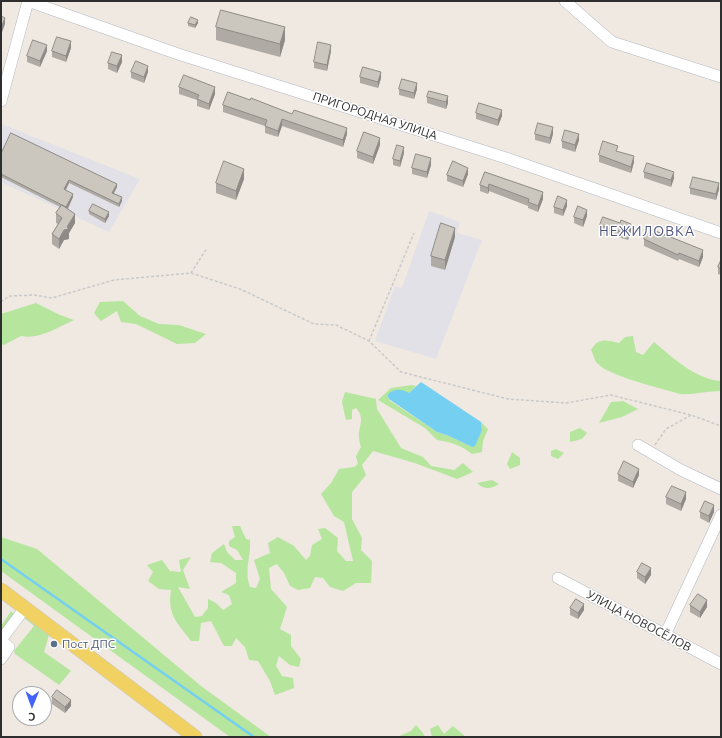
<!DOCTYPE html>
<html>
<head>
<meta charset="utf-8">
<style>
  body { margin:0 }
  #map { position:relative; width:722px; height:738px; overflow:hidden; background:#efe9e1; font-family:Ubuntu,sans-serif }
  canvas { display:block }
  .frame { position:absolute; inset:0; border:2px solid #2e2e2e; pointer-events:none }
  .north { position:absolute; left:12px; top:686px; width:40px; height:40px; box-sizing:border-box; background:#fff; border:1px solid #ababab; border-radius:50%; rotate:181deg; font-size:11px; font-weight:700; line-height:16px; text-align:center; color:#2e2e2e }
  .north::after { content:''; display:block; margin:auto; width:14px; height:18px; background:#4264fb; clip-path:polygon(50% 0,100% 100%,50% 72%,0 100%) }
</style>
</head>
<body>
<div id="map">
<canvas width="722" height="738"></canvas>
<div class="frame"></div>
<div class="north">С</div>
</div>
<script>
const c = document.querySelector('canvas').getContext('2d');
c.lineJoin = 'round';
function paint(path, color) {
  c.fillStyle = color;
  c.fill(path, 'evenodd');
}
function trace(path, color, width, dash) {
  c.strokeStyle = color;
  c.lineWidth = width;
  c.lineCap = dash ? 'butt' : 'round';
  c.setLineDash(dash || []);
  c.stroke(path);
}
function drawText(font, color, halo, rows, align = 'center') {
  c.font = font + ' Ubuntu,sans-serif';
  c.lineWidth = 3;
  c.setLineDash([]);
  c.textBaseline = 'middle';
  c.strokeStyle = halo;
  c.fillStyle = color;
  for (const [text, x, y, turn = 0] of rows) {
    c.save();
    c.translate(x, y);
    c.rotate((+turn || 0) * Math.PI / 180);
    c.textAlign = isNaN(turn) ? turn : align;
    if (halo) c.strokeText(text, 0, 0);
    c.fillText(text, 0, 0);
    c.restore();
  }
}
paint(new Path2D(`
  M1,124L140,179L109,232L1,182Z
  M429,211L460,222L457,233L482,240L436,359L375,341L395,286L402,288Z`), '#e3e1e8');
paint(new Path2D(`
  M123,301L140,316L159,324L179,325L206,334L195,343L177,344L136,324L121,322L117,311L101,321L94,313L100,302Z
  M36,303L60,315L74,320C58,327 39,340 21,336L4,345L1,344V314Z
  M633,336L636,352L643,355L654,342C673,358 695,379 721,381V391C707,391 693,395 680,394C661,388 607,376 596,362C594,359 593,353 591,350C598,337 607,340 619,343L625,337Z
  M412,385L416,386L409,393L387,395L389,400L437,432L449,436L472,447L482,430L481,422L488,429L483,441L482,452L472,454C461,445 451,442 437,440L425,428L378,400L391,388Z
  M345,392L376,399L377,409L401,448L423,457L431,466L454,470L463,463L473,472L457,479L415,463L373,451L362,465L366,475L352,492V519L362,538L361,550L372,561L371,583H356L343,591L330,587L323,578L315,577L310,588L298,590L290,586L284,573L277,564L269,568L271,589L287,607L280,629L291,635V646L301,659L299,667L290,665L279,656L276,666L282,676L293,678L294,688L275,695L270,681L258,661L249,660L245,647L236,638L232,646H224L211,621L201,623L199,641H191C177,622 167,615 171,590L159,589L148,581L153,572L147,565L162,560L170,571L181,572L179,560L191,557L183,570L190,589L178,587L195,617L202,616L208,608V599L216,603L223,610L232,604L229,595L221,592L236,583V573L221,563L210,562L212,553L224,544L227,552L235,560H243L237,550L229,546V541L235,537L232,526H240L246,539L250,540C251,557 244,570 250,587L256,588L260,579L254,560L270,553L268,543L278,537L294,546L306,560L310,556L312,545L322,539L318,529L325,528L338,538L337,551L346,561H353L344,522L334,516L321,494L331,483L339,469L354,467L358,464L356,456L361,447C360,444 359,440 359,437C358,426 366,419 356,408L352,410V419L346,420L342,402Z
  M623,401L638,409L622,417L599,423L611,402Z
  M580,428L587,433L582,439L570,442V432Z
  M556,449L564,453L558,459L551,456V451Z
  M512,452L520,458V465L510,469L507,464Z
  M492,480L499,484C491,489 484,490 477,483Z
  M1,537L37,549L201,686L271,737H230L1,571Z
  M11,611L14,614L1,631V626Z
  M23,614L49,635L44,652L71,671L59,685L15,654L14,651L34,626L22,616Z
  M416,725L423,733L425,737H397L411,731Z
  M438,725L444,734L453,726L466,737H432L430,729Z`), '#b6e59e');
paint(new Path2D(`
  M421,382L481,422L482,430L475,446L472,447L449,436L437,432L389,399L387,395C395,388 400,389 409,393Z`), '#75cff0');
trace(new Path2D(`
  M1,559L254,737`), '#75cff0', 2.5);
const minor = new Path2D(`
  M28,1L178,54L506,158L721,233
  M565,1L612,42L721,77
  M1,101L28,1
  M638,445L681,470L721,489
  M558,578L721,664
  M665,635L721,515
  M1,640L25,608
  M1,641L9,647L1,659`);
const major = new Path2D(`
  M1,590L195,737`);
trace(minor, '#b4b7c1', 12);
trace(major, '#c9c9c9', 15);
trace(new Path2D(`
  M191,273L240,289L314,324L336,325L369,341L401,372L508,399L566,403L611,395L691,415L721,426
  M1,302L9,296L34,295L52,298L114,280L191,273L207,248
  M369,341L414,233
  M655,445L666,429L691,415`), '#c9c9c9', 1.5, [3, 2]);
trace(minor, '#fff', 11);
trace(major, '#f2d163', 14);
paint(new Path2D(`
  M188,23H198L195,28L188,26Z
  M216,27L285,40L280,57L216,40Z
  M71,48L66,62L52,57V51Z
  M47,51L40,67L27,62V56Z
  M331,51L327,71L314,68V62Z
  M122,62L117,73L108,69V63Z
  M131,72H148L144,83L131,78Z
  M360,77L381,78L378,88L360,83Z
  M179,87L215,94L209,110L197,106V100L179,94Z
  M399,89H417L414,99L399,95Z
  M427,97L448,103L446,109L427,103Z
  M250,100L347,134L343,147L282,126L278,137L265,133V126L223,112V105Z
  M476,113L502,116L498,126L476,119Z
  M535,134H553L550,144L535,140Z
  M579,140L575,152L562,148V141Z
  M380,145L373,164L357,158V151Z
  M404,153L400,167L393,165V159Z
  M1,154L117,187L114,193L122,201L119,207L69,183L66,190L73,197L68,209L75,223L69,233V239L64,240L59,249L52,244V234L58,224L56,223V213L60,207L1,177Z
  M599,155L634,162L631,173L599,162Z
  M431,165L427,178L412,174V168Z
  M485,172L543,199L538,212L528,208V206L489,191L488,194L480,191V185Z
  M644,172L674,178L671,187L644,178Z
  M468,174L463,187L447,181V175Z
  M244,179L236,200L216,193V183Z
  M690,188L719,189L716,200L690,194Z
  M567,206L563,216L554,213V207Z
  M89,211L109,216L105,223L89,214Z
  M587,216L583,227L574,223V217Z
  M600,225L631,231L628,240L600,232Z
  M455,237L445,270L431,266V256Z
  M644,239L703,257L699,267L679,259L678,261L644,246Z
  M721,260V275L718,274V267Z
  M618,474L639,475L633,488L618,481Z
  M666,497L686,499L681,511L666,504Z
  M700,512H714L709,523L700,518Z
  M637,572L651,575L645,584L637,578Z
  M690,605L707,607L700,618L690,612Z
  M570,608L584,610L578,619L570,615Z
  M52,697L71,706L65,713L52,704Z`), '#afaba4');
paint(new Path2D(`
  M5,18V24L1,35V28Z
  M198,20V23L195,28V25Z
  M285,27V40L280,57V44Z
  M71,41V48L66,62V56Z
  M47,45V51L40,67V61Z
  M331,45V51L327,71V65Z
  M122,55V62L117,73V66Z
  M148,66V72L144,83V77Z
  M381,72V78L378,88V82Z
  M417,83V89L414,99V93Z
  M215,87V94L209,110V104Z
  M448,96V103L446,109V102Z
  M502,110V116L498,126V120Z
  M282,119V126L278,137V131Z
  M553,127V134L550,144V138Z
  M347,128V134L343,147V140Z
  M579,134V140L575,152V145Z
  M380,138V145L373,164V157Z
  M404,147V153L400,167V161Z
  M634,156V162L631,173V167Z
  M431,158V165L427,178V172Z
  M468,168V174L463,187V181Z
  M244,169V179L236,200V191Z
  M674,172V178L671,187V180Z
  M69,180V183L64,192V189Z
  M719,183V189L716,200V194Z
  M117,184V187L112,196V193Z
  M489,184V191L488,194V188Z
  M543,192V199L538,212V206Z
  M73,194V197L66,211V207Z
  M122,197V201L119,207V204Z
  M567,200V206L563,216V210Z
  M587,210V216L583,227V220Z
  M109,212V216L105,223V219Z
  M75,214V223L69,233V239L64,240L59,249V239Z
  M631,224V231L628,240V234Z
  M455,228V237L445,270V260Z
  M703,250V257L699,267V261Z
  M639,469V475L633,488V482Z
  M686,492V499L681,511V504Z
  M714,505V512L709,523V516Z
  M651,568V575L645,584V577Z
  M707,600V607L700,618V612Z
  M584,604V610L578,619V613Z
  M71,700V706L65,713V707Z`), '#8e8b86');
const building = new Path2D(`
  M221,10L285,27L280,44L216,27Z
  M1,16L5,18L1,28Z
  M191,17L198,20L195,25L188,23Z
  M57,37L71,41L66,56L52,51Z
  M33,40L47,45L40,61L27,56Z
  M318,42L331,45L327,65L314,62Z
  M112,52L122,55L117,66L108,63Z
  M136,61L148,66L144,77L131,72Z
  M363,67L381,72L378,82L360,77Z
  M184,75L215,87L209,104L197,99L199,95L179,87Z
  M402,79L417,83L414,93L399,89Z
  M429,91L448,96L446,102L427,97Z
  M228,92L250,100L251,98L292,114L294,110L347,128L343,140L282,119L278,131L265,126L267,120L223,105Z
  M479,103L502,110L498,120L476,113Z
  M538,123L553,127L550,138L535,134Z
  M565,130L579,134L575,145L562,141Z
  M364,132L380,138L373,157L357,151Z
  M11,133L117,184L112,193L122,197L119,204L69,180L64,189L73,194L66,207L1,174V154Z
  M603,141L618,146L616,151L634,156L631,167L599,155Z
  M397,145L404,147L400,161L393,159Z
  M416,154L431,158L427,172L412,168Z
  M224,161L244,169L236,191L216,183Z
  M453,161L468,168L463,181L447,175Z
  M647,163L674,172L671,180L644,172Z
  M485,172L543,192L538,206L528,202L529,199L489,184L488,188L480,185Z
  M693,177L719,183L716,194L690,188Z
  M558,196L567,200L563,210L554,207Z
  M93,204L109,212L105,219L89,211Z
  M62,205L75,214L67,227L69,229L64,230L59,239L52,234L62,218L56,213Z
  M578,206L587,210L583,220L574,217Z
  M603,217L620,223L621,220L631,224L628,234L600,225Z
  M441,223L455,228L445,260L431,256Z
  M648,228L703,250L699,261L679,253L678,255L644,239Z
  M721,260V269L718,267Z
  M624,461L639,469L633,482L618,474Z
  M672,486L686,492L681,504L666,497Z
  M705,501L714,505L709,516L700,512Z
  M642,563L651,568L645,577L637,572Z
  M698,594L707,600L700,612L690,605Z
  M576,599L584,604L578,613L570,608Z
  M57,690L71,700L65,707L52,697Z`);
paint(building, '#cbc7bf');
trace(building, '#8e8b86', 1);
for (const [x, y, r, color] of [
  [54,644,4,"#5c6f8a"]
]) {
  const dot = new Path2D();
  dot.arc(x, y, r, 0, 2 * Math.PI);
  c.fillStyle = color;
  c.fill(dot);
  trace(dot, '#fff', 1.5);
}
drawText('12px', '#2e2e2e', '#fff', [
  ["ПРИГОРОДНАЯ УЛИЦА",375,116,18],
  ["УЛИЦА НОВОСЁЛОВ",639,621,28]
]);
drawText('12px', '#4e5e75', '#fff', [
  ["Пост ДПС",62,644]
], 'left');
c.letterSpacing = '1px';
drawText('14px', '#4d5680', '#fff', [
  ["НЕЖИЛОВКА",647,231]
]);
c.letterSpacing = '0px';
</script>
</body>
</html>
